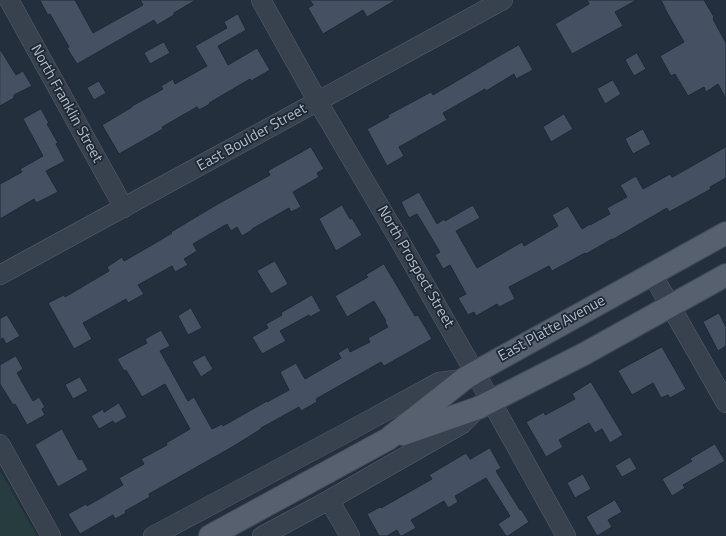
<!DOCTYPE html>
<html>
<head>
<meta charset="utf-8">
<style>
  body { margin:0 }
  canvas { display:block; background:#242f3e }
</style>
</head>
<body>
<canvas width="726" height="536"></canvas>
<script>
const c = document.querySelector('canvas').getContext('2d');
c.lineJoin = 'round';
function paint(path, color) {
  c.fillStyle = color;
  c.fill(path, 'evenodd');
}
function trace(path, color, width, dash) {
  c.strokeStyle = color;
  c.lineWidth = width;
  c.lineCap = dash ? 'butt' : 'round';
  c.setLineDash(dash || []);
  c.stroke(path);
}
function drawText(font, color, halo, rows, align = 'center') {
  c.font = font + ' "Titillium Web",sans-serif';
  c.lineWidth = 3.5;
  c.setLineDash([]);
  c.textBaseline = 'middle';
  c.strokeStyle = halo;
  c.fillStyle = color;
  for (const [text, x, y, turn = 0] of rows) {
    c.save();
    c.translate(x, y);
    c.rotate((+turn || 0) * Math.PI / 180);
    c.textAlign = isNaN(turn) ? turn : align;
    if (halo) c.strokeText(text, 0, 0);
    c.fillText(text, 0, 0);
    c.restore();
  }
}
paint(new Path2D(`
  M0,471L37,536H0Z`), '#263c3f');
const building = new Path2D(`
  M40,0H75L93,33L143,5L140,0H196L174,13V15L157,25L154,20L77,64L67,48L69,47L50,14L48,15Z
  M310,0H396L367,17L363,10L323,34L308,8L313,5Z
  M587,0H637L615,12L623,26L572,54L555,24L589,4Z
  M661,0H704L714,17L713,18L714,21L726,43V99L718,84L706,92L704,87L688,96L675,74L671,76L660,56L684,42L665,9V8Z
  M238,14L246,30L218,46L228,65L257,48L270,70L251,81L250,79L209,103L210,104L199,110L197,107L162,127L163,129L119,154L102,125L132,107V106L163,89L161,86L173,79L175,84L207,66L195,46L227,28L224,22Z
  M164,42L170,53L150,64L144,53Z
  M519,45L533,70L516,79L514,74L486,91L485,89L443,113L447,120L399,147L404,156L387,166L367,129L389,117L388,115L431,92L433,95L499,56Z
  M0,49L16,75L23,71L32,86L14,95V98L0,106Z
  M637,53L646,69L634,76L625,60Z
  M613,80L621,94L605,104L597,89Z
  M99,81L106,93L94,100L87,88Z
  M41,109L49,123L47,124L58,143L56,144L65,161L46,171L58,192L36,203L34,199L0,219V184L22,172L20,169L43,156L23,119Z
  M564,114L573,129L551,142L543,127Z
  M643,129L651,144L633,154L625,139Z
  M311,147L324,169L317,173L319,177L293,192L301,207L291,212L289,208L252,229V230L242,236L237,227L231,231L227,224L193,244L197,251L184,259L188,265L175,272L172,266L138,285L144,294L128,303L126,299L83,323L92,339L74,349L48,303L64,295L65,297L109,271L107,267L122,257L124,261L157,242L172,233L171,232L216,205L270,175L268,171Z
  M726,147V178L710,187L711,189L669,212L667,208L612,240V239L586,254L585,253L552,271L549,266L509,287L515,299L499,307L497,304L476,316L474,312L468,315L458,298L466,294L450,265L443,269L435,255L440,252L417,214L409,218L401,202L419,192L437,224L444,219L445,221L473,205L480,218L456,231L477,268L522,242L524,246L558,226L552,215L568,206L582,229L590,224V225L610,214L607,208L627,197L620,185L636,176L643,189L670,174L672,177Z
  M342,205L350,219L352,218L362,235L336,251L319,219Z
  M275,261L288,284L271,294L257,271Z
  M384,264L415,316L418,315L432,339L384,366L381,362L316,399L317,402L301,411L299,407L261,428V429L234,446L149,494L150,497L125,511L126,513L115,519L113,515L80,534L68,514L86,504L87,506L123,485L119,478L144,464L141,459L167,445L166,443L190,429L165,384L142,397L126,370L124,371L117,359L147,343L145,339L161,330L170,346L160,351L188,401L194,397L212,429L222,424L223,426L267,401V402L289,390L280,372L296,363L305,379L341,358L338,353L348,347L350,352L370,342L368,338L388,327L385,322L386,321L374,301L347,317L335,296L368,277L366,275Z
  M312,295L321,311L310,317L309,315L280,331L286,341L262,354L252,337L268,328L266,324L282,315L281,313Z
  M191,308L202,328L188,335L178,316Z
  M719,313L726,327V346L718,351L703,322Z
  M7,315L20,336L6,344L3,338L0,340V319Z
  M662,347L686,389L670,398L668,395L661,398L653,383L632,395L618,371Z
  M205,355L213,369L201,377L192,362Z
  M16,356L23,369L17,373L33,401L39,397L45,407L42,409L45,415L27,425L15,404L13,405L0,384V365Z
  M80,377L88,391L73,399L65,385Z
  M591,382L623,435L610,443L602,429L595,433L589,423L559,440L563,447L546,457L526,422L544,412L545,415L575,399L572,394Z
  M119,403L127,417L115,424L113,421L99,429L91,416L103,409L104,412Z
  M62,429L79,460L82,459L88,470L58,487L35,445Z
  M715,444L725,461L683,485L685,488L672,496L662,479L692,461L690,459Z
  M490,448L501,468L496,471L520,510L521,509L529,522L508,536H506L498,524L510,516L486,478L455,496L458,502L448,508L444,501L411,520L416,528L402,536H400L397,530L387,536H379L367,514L380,507L381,508L432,479L429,475L466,453L470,459Z
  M630,457L637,469L622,477L615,466Z
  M583,474L591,489L575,498L567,483Z
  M615,500L622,512L608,520L612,527L597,536L586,517Z`);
paint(building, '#455162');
trace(building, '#1f2835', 1);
const minor = new Path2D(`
  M9,0L124,208
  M261,0L318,102L397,236L491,401L566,536
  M652,274L726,403
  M0,275L503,0
  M0,444L51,536
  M329,500L350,536
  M153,536L342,435L439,382L464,379
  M262,536L329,500L462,424L475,411`);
const major = new Path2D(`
  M403,434L478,408L584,354L726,275
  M210,536L388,439L464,379L474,373L726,233`);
trace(minor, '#565f6c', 20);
trace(major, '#414a57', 24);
trace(minor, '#38414e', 19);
trace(major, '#56606e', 22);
drawText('15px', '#b4bcc9', '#1d2633', [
  ["North Franklin Street",66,104,61],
  ["East Boulder Street",252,138,-29],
  ["North Prospect Street",415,267,60],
  ["East Platte Avenue",552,329,-29]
]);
</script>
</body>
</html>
